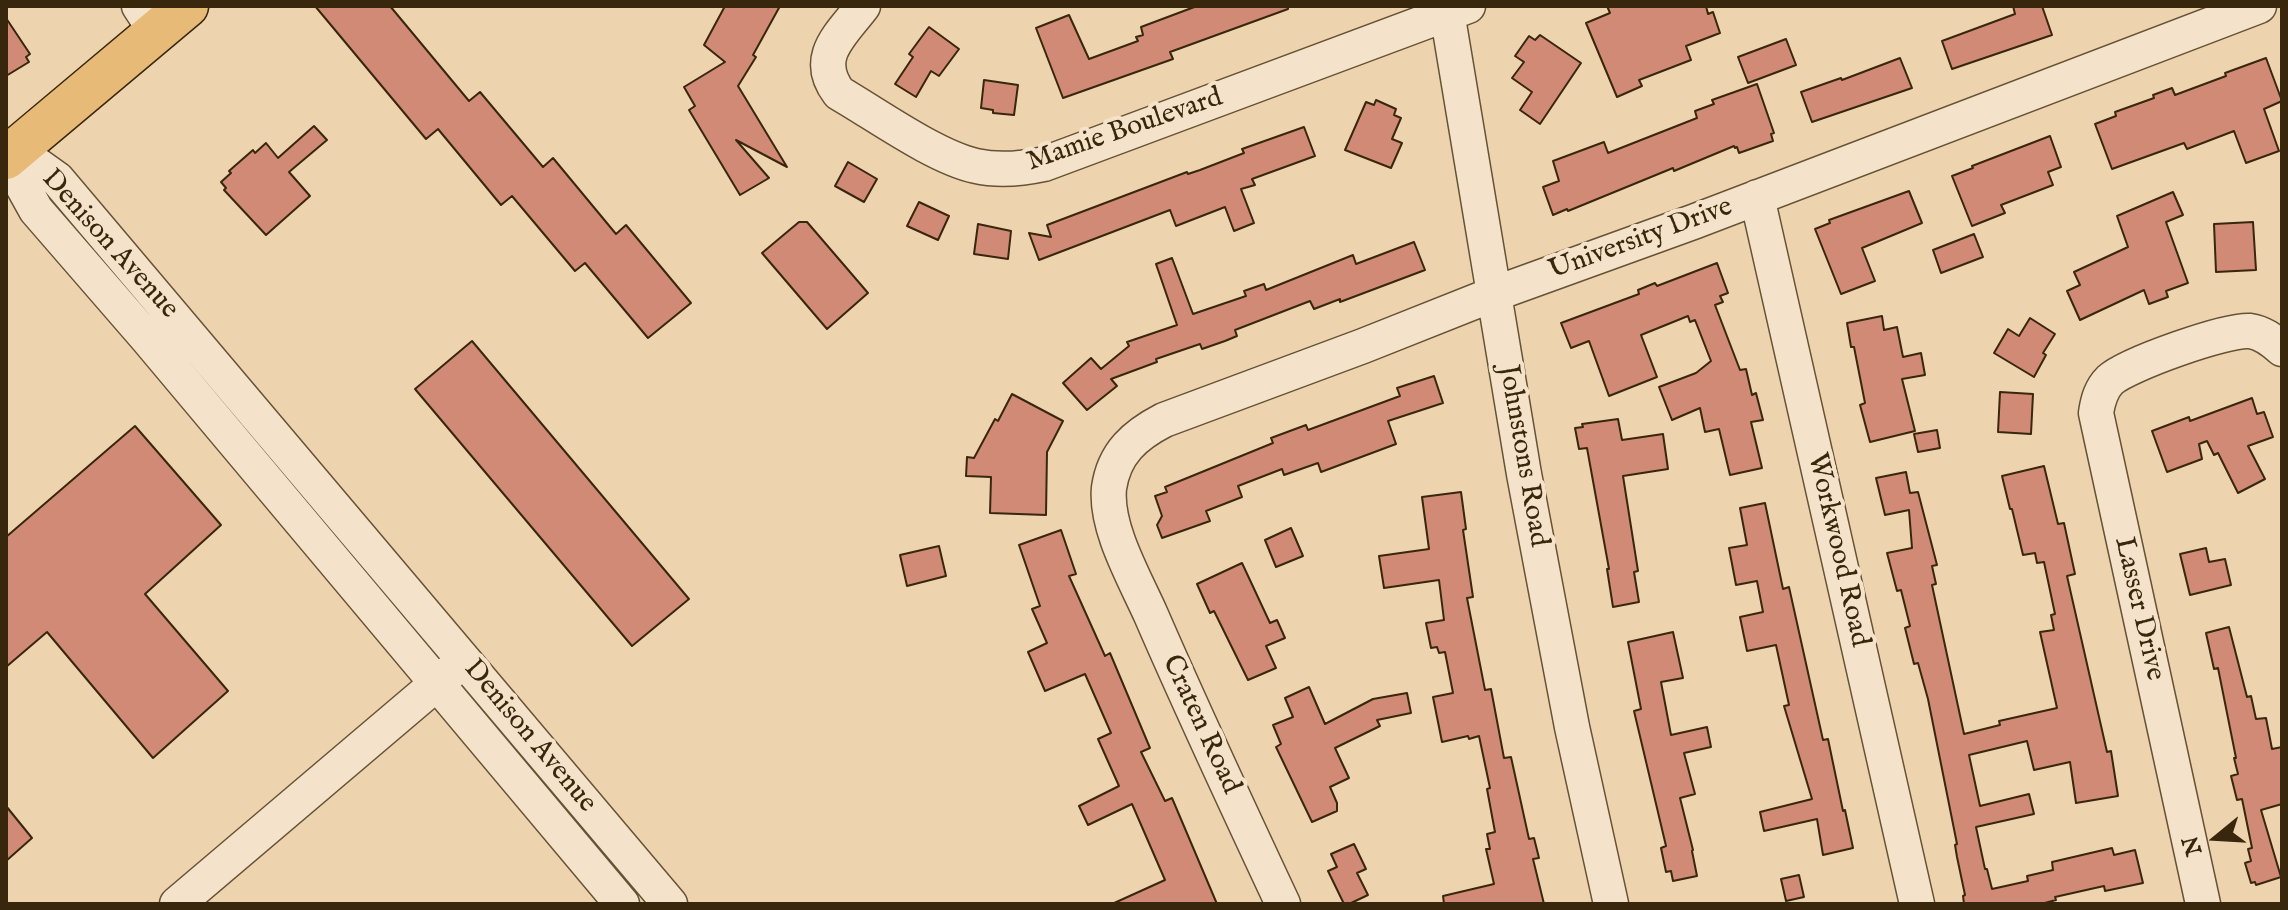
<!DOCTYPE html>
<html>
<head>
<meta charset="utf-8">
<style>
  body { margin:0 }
  #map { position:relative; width:2288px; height:910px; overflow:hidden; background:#eed4ae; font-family:"IM FELL English",serif }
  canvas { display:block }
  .frame { position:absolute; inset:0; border:8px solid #38260d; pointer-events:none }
  .north { position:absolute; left:2176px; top:798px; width:80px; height:80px; -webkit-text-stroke:6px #f4e3ca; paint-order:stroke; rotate:252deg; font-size:22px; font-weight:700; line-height:32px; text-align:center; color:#38260d }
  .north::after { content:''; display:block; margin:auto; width:28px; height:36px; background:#38260d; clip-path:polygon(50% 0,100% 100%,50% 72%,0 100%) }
</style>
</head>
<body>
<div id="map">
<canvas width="2288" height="910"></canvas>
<div class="frame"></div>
<div class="north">N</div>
</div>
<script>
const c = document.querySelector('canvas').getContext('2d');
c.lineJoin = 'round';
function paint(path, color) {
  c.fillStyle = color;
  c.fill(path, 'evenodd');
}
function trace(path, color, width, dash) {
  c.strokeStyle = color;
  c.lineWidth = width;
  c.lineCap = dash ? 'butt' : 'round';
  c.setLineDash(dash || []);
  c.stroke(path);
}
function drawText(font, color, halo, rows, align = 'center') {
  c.font = font + ' "IM FELL English",serif';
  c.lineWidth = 8;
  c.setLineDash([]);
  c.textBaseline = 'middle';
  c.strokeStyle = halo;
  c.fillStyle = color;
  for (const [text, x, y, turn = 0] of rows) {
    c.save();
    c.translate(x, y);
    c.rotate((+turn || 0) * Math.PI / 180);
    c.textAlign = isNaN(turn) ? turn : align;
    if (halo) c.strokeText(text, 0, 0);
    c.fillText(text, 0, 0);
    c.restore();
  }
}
const building = new Path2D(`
  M315,6H390L469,101L480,92L543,167L553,158L616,234L626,225L691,303L648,338L585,263L575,271L512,196L501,205L438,129L426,139Z
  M725,6H780L753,55L756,57L738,86L787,167L736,140L769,178L740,195L689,110L695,106L684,87L725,62L704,45Z
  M1197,6H1288V9L1170,52L1173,59L1063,98L1036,28L1069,15L1089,59L1138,41L1136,37L1143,35L1141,27Z
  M1607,6H1706L1708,14L1713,12L1720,33L1686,46L1691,60L1639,80L1642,86L1617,97L1586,23L1610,13Z
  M2013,6H2042L2052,35L1952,69L1942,41L2015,14Z
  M6,18L30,54L26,57L29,62L6,76Z
  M929,27L959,49L939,76L931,71L916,97L895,84L913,57L909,54Z
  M1540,35L1581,63L1540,124L1520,110L1532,92L1512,78L1524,62L1515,56L1529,36L1535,40Z
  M1786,39L1796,65L1748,83L1738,57Z
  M1900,58L1912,88L1812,122L1801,92L1841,78L1842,80Z
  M2266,58L2282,101L2264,109L2279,151L2246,163L2234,131L2187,149L2184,143L2112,169L2095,124L2116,116L2115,112L2154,98L2153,95L2172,88L2175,95L2226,76L2225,73Z
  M984,80L1018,85L1014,115L993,113V110L981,108Z
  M1757,84L1774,133L1771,134L1773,141L1739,153L1737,147L1735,148L1734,146L1674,171L1673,168L1568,211L1567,209L1553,215L1543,187L1559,181L1553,161L1604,142L1608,153L1697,118L1695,111L1714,104L1712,100Z
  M1376,100L1396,109L1394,115L1401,118L1392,139L1402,143L1391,168L1345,150L1366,102L1374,105Z
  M314,126L327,140L289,172L310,196L266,235L224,190L226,188L221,182L231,173L229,171L253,150L255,153L266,143L278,158Z
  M1304,127L1315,156L1252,179L1255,185L1241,189L1254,223L1234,231L1225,207L1176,226L1170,210L1039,260L1029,233L1051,237L1047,225L1187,172L1188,174L1200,170L1244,153L1242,149Z
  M2050,136L2061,167L2048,172L2053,185L2001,205L2005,213L1972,226L1952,176L1973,168L1972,166Z
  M848,162L877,179L864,202L835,186Z
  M1909,191L1922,223L1862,248L1875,281L1841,294L1815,229L1830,223L1829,220Z
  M2173,192L2183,215L2166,222L2188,283L2166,291L2168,297L2149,304L2144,290L2080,320L2067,291L2080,285L2074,272L2128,247L2117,216Z
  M919,202L949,216L938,240L907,226Z
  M799,222H807L868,293L827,329L762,253Z
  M2253,222L2256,270L2216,272L2214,224Z
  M978,224L1011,231L1008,259L974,254Z
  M1974,234L1983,257L1941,273L1933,250Z
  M1414,242L1425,270L1340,302V299L1314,309L1310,301L1235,330L1237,336L1225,341L1202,349L1200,344L1156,359L1157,362L1111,379L1117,386L1087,410L1063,383L1091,358L1101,369L1129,346L1127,342L1177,325L1156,264L1172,258L1193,314L1246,296L1244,291L1264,284L1266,290L1353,255L1356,264Z
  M1717,263L1728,293L1720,296L1723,302L1715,305L1740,370L1746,369L1752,395L1756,393L1763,420L1751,422L1762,468L1730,475L1719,429L1705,432L1700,408L1672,420L1659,387L1696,373L1711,361L1695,320L1690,322L1688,316L1641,335L1657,377L1609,396L1589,341L1571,348L1561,323L1639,294L1638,290L1655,283L1657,286Z
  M1882,316L1884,330L1897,327L1903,357L1921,353L1925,375L1902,379L1915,431L1870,442L1860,405L1865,403L1854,347H1851L1847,323Z
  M2030,318L2055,334L2043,353L2046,355L2034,377L1994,353L2008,329L2019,336Z
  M472,341L689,599L632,646L415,389Z
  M1434,376L1443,403L1388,421L1396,444L1321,472L1318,463L1284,475L1282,469L1238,486L1242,497L1206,511L1210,521L1162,538L1157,525L1162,516L1155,496L1167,492L1165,487L1273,443L1271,438L1306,425L1308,430L1400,396L1397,388Z
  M2000,392L2033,394L2031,434L1998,432Z
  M1012,394L1063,421L1047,452L1046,515L990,513L991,477L966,476L967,457L974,458L995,419L998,421Z
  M2252,398L2257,414L2264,412L2273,437L2248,446L2265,479L2238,493L2218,453L2214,455L2207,441L2199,444L2202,459L2167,472L2152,431L2189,417L2190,421Z
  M1618,419L1622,440L1663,434L1668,469L1623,476L1638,571L1634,572L1639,602L1613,607L1607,569H1609L1587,448L1579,449L1575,428L1583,427L1582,424Z
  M135,426L221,525L145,594L228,691L153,758L47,632L6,667V537Z
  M1937,430L1940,448L1918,452L1914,434Z
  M2044,466L2058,524L2064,523L2075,574L2067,576L2107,752L2111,751L2118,796L2076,803L2070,762L2034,770L2027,741L1969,755L1980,806L2029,794L2034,814L1976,827L1985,869H1987L1992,889L2028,881L2027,876L2053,870L2052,862L2112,848L2114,855L2135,850L2143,883L2105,891L2104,886L2055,897L2056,900L2041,904H1964L1963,896L1965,895L1957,857L1955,845L1957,844L1928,699L1918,663L1914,664L1905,628L1910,626L1901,590L1897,591L1887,553L1912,548L1909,510L1885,515L1876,478L1906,472L1910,493L1918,492L1937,565L1932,566L1936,584L1932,585L1964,734L2000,725L1999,721L2057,708L2040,632L2054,630L2051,615L2055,614L2044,562L2037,563L2035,553L2023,555L2012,509H2010L2002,476Z
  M1461,492L1466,529L1463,530L1473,597L1467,598L1485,690L1491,689L1504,758L1511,757L1529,839L1534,838L1539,858L1533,859L1544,904H1444L1443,896L1494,884L1486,849H1490L1487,834L1495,832L1487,789L1490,788L1479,736L1469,739L1468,736L1442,742L1433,697L1453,693L1445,652L1439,653L1437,647L1431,648L1426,623L1444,620L1439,580L1384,588L1379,556L1429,549L1422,497Z
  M1765,503L1783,589L1789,587L1823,740L1828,739L1843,811L1845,810L1853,848L1823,855L1817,819L1764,831L1760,812L1812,799L1784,706L1789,705L1776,645L1747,651L1740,617L1763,612L1757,581L1736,585L1729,548L1747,545L1740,508Z
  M1291,528L1303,556L1276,567L1265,540Z
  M1061,530L1076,574L1069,576L1105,656L1110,653L1150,748L1141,752L1165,801L1172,798L1217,904H1112L1165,880L1132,804L1088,825L1079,806L1119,786L1098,739L1111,733L1085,674L1045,691L1028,652L1047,643L1032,609L1040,606L1019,545Z
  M939,546L946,576L907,586L900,555Z
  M2206,548L2209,562L2225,559L2231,585L2190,595L2180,554Z
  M1242,563L1270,623L1277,620L1285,638L1266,646L1276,668L1248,680L1214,611L1210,613L1197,584Z
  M2229,627L2247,697L2251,696L2256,719L2266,718L2272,749L2282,747V804L2261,810L2281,877L2256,885L2255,882L2251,883L2245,863L2251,861L2248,849L2252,848L2242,799L2237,800L2231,776L2238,774L2234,758H2236L2218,668L2214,669L2206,633Z
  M1673,632L1683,678L1661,682L1671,735L1707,727L1711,747L1684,753L1695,794L1680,798L1693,850L1692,851L1697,876L1673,881L1671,871L1666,872L1661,848L1666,846L1634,711L1641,709L1628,642Z
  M1309,687L1325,724L1373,699L1407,693L1411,713L1377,720L1380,726L1335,748L1349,778L1330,787L1337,803V811L1312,822L1276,747L1281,744L1273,725L1293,717L1285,698Z
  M6,806L32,838L6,861Z
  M1354,844L1366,869L1357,873L1368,895L1349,904H1344L1328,871L1337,867L1331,854Z
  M1799,875L1804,897L1786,901L1781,879Z`);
paint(building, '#d08a75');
trace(building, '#38260d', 2);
const minor = new Path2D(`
  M139,6L156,32
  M863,6C841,35 812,57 839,93C877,115 935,157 976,166C998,171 1021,169 1044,164L1468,6
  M1446,6L1524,474L1572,727L1611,904
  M11,154L36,164L57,179L670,904
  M11,154L21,183L36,210L147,338L622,904
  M1757,197L1917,904
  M177,904L455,668
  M1283,904C1238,808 1193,712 1151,615C1135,579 1105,528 1109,488C1114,453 1135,435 1164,420L1363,346L1494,294L1693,222L2259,6
  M2203,904L2096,413C2098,400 2101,389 2110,380C2128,364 2227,329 2250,331C2263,333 2272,340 2282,349`);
const major = new Path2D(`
  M6,158L187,6`);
trace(minor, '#665235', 37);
trace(major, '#38260d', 45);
trace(minor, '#f4e3ca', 34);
trace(major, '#e7ba77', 42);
drawText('28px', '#38260d', '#f4e3ca', [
  ["Mamie Boulevard",1125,131,-19],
  ["University Drive",1641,240,-20],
  ["Denison Avenue",109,245,48],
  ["Johnstons Road",1522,456,80],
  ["Workwood Road",1837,550,77],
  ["Lasser Drive",2138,609,77],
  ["Craten Road",1200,725,65],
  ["Denison Avenue",529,737,50]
]);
</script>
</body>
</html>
